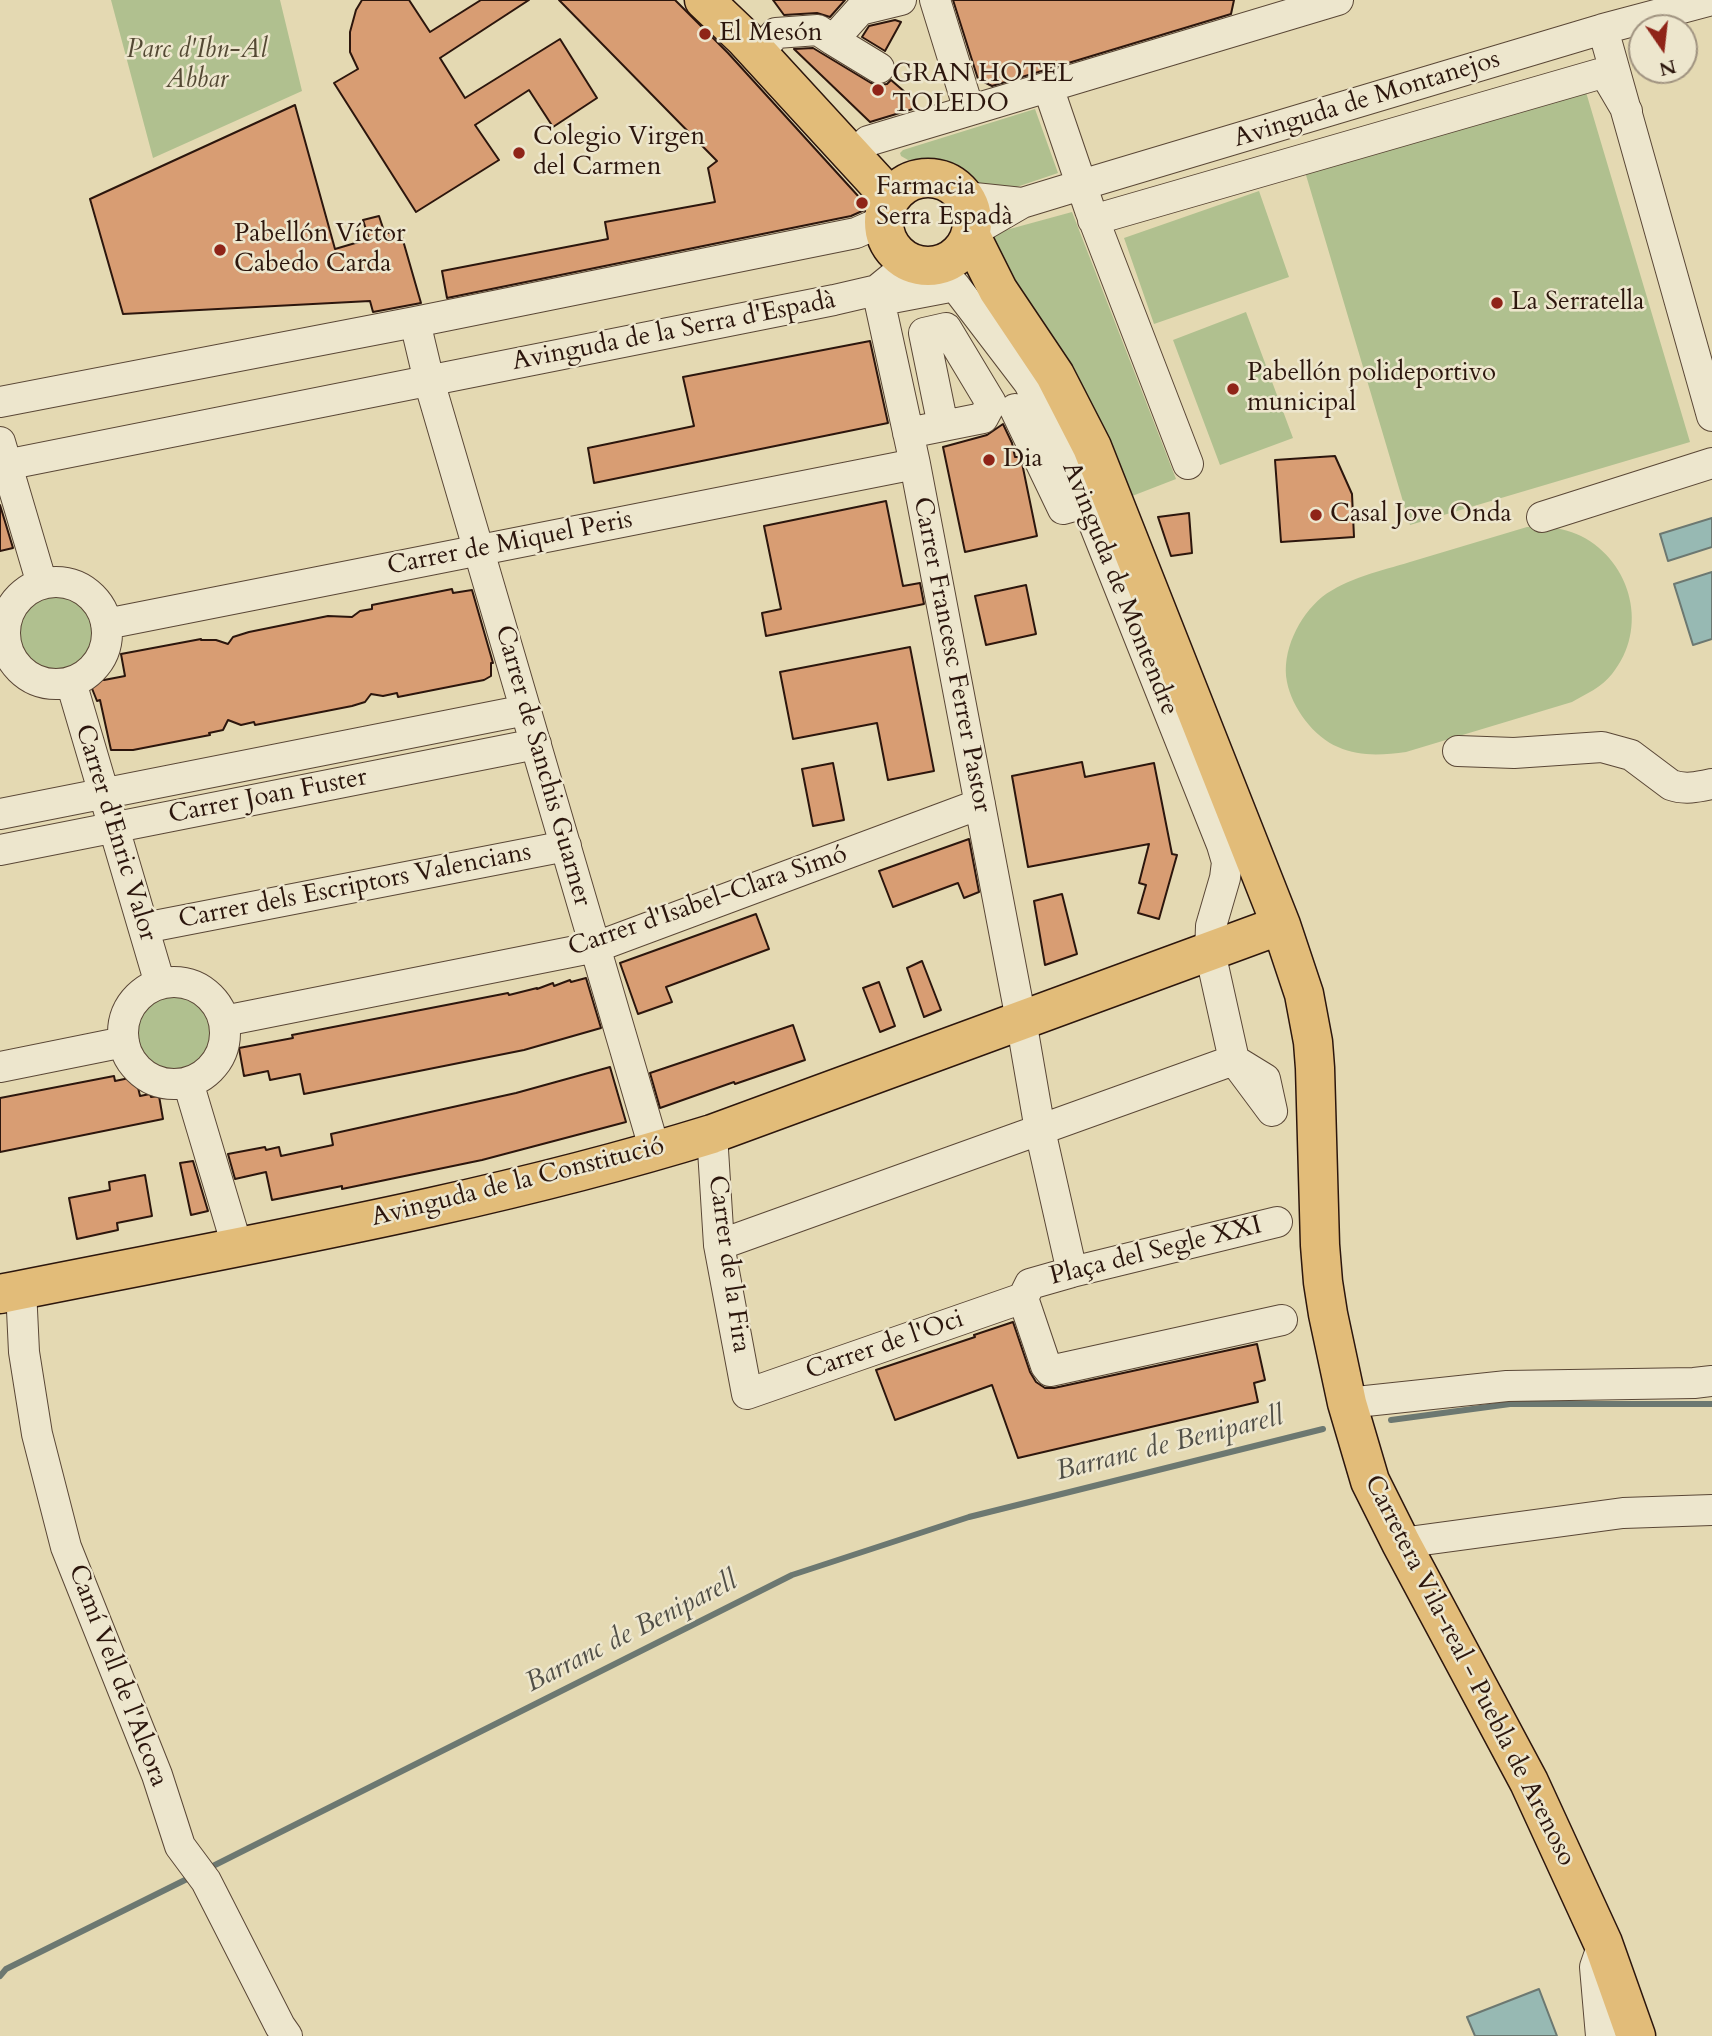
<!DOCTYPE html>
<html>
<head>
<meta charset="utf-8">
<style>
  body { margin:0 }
  #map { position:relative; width:1712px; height:2036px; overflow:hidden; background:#e4d9b2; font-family:Cardo,serif }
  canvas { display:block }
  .north { position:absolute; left:1628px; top:14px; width:70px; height:70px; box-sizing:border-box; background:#ede6cd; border:2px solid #a09380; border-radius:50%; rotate:166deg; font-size:19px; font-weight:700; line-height:28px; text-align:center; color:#2c160d }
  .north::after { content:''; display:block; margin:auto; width:24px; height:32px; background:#8f2418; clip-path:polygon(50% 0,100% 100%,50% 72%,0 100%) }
</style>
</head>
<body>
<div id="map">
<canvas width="1712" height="2036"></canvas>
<div class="north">N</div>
</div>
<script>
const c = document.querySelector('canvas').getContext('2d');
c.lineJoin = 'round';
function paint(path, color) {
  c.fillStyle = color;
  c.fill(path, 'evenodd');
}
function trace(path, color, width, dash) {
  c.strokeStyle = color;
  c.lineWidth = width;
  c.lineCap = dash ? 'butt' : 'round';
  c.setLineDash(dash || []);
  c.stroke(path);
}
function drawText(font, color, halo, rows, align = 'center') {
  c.font = font + ' Cardo,serif';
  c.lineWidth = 5;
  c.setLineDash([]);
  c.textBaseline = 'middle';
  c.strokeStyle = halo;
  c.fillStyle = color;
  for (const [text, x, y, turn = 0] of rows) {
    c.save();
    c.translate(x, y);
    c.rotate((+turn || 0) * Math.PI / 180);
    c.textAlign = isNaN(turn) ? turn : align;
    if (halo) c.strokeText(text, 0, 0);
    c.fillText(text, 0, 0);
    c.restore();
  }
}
paint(new Path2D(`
  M111,0H280L302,91L153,158Z
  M1583,82L1690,442L1410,525L1303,165Z
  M1035,109L1058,173L999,193L983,186L970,174L952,163L930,159L908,160L901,156L900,153L903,150Z
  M1259,191L1289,277L1154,324L1124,238Z
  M1072,212L1176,479L1127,498L985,244L995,233Z
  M1246,312L1293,438L1220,465L1173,340Z
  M1544,526C1556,528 1569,530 1581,536C1632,562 1649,629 1612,674C1602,687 1586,694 1572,702L1406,752C1383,755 1360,757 1338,747C1314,737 1292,708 1287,682C1281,652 1299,616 1322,597C1347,578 1381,571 1410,562C1449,550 1488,539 1527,527Z
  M15 633a41 41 0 1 1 82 0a41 41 0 1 1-82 0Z
  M132 1032a41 41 0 1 1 82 0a41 41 0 1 1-82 0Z`), '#b0c08f');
const water = new Path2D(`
  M1712,518V547L1668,561L1660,534Z
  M1712,572V639L1693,645L1674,584Z
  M1539,1989L1557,2036H1475L1467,2017Z`);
paint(water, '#97b9b3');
trace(water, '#6c7871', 2);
trace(new Path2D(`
  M1391,1420L1510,1404H1712
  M207,1869L792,1575L969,1517L1323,1429
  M0,1976L6,1969L191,1877`), '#6c7871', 6);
const building = new Path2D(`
  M362,0H409L430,32L481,0H529L440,58L465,98L560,39L597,98L553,127L529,90L475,125L499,160L416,212L334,83L358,69L350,52V32L356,10Z
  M559,0H675L728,53L869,208L851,216L447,298L442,271L608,239L605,222L715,202L708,168L717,161Z
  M773,0H845L830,17L817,13L784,15Z
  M953,0H1234L1231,14L992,86L978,79Z
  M895,20L901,22L885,51L862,37L869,26Z
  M813,48L871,83L879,85L887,84L891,80L913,99L916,108L870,122L794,49Z
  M295,105L335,249L369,239L363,220L379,216L385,234L400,230L421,303L373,312L370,301L123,314L90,199Z
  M870,341L888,423L594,483L588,448L694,426L683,377Z
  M1003,424L1012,443L1015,457H1018L1022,463L1037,536L965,552L943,447L987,435Z
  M1335,456L1352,494L1354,537L1281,542L1275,460Z
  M886,501L903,586L920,583L924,604L766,636L762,613L781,609L764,526Z
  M0,505L13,548L0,551Z
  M1189,513L1192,553L1171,556L1158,517Z
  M1026,585L1036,634L986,645L975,596Z
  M452,589L453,593L472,590L493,663H491V676L484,680L398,697L397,693L383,696L371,694L365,702L352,706L255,725L254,722L241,725L228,720L223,730L209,733L210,735L133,750H111L100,700L97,701L87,676L104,680L125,676L121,654L201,639V640H216L228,644L233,637L249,632L328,616L352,617L360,611L372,609V605Z
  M910,647L934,771L888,780L877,723L793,739L780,672Z
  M1082,762L1085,777L1154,763L1172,854L1177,855L1159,919L1138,913L1146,885L1139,883L1149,844L1028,867L1012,776Z
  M833,763L844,820L813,826L802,769Z
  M969,839L979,892L964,898L958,883L893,907L879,871Z
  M1062,894L1077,954L1045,965L1034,901Z
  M756,914L769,949L666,987L672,1002L638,1014L620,963Z
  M922,961L941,1010L924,1017L907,968Z
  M586,978L601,1028L524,1050L304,1094L300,1074L270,1080L268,1071L244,1076L239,1048L293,1038L292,1035L508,993L509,995L537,988V989L553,983L554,986L570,980L571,982Z
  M879,982L895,1026L880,1032L863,988Z
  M793,1025L805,1060L735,1084L734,1082L660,1108L650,1073Z
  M610,1067L626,1122L482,1160L342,1189V1186L272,1200L266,1172L235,1179L228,1154L265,1147L266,1150L279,1147L281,1156L333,1145L331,1134L516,1093Z
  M114,1076L115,1081L134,1077L135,1084L137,1083L140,1096L150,1094L151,1097L159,1096L163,1119L0,1152V1098Z
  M193,1161L208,1211L191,1215L180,1163Z
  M145,1175L152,1216L117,1223L118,1230L77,1239L69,1198L110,1190L109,1182Z
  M1013,1322L1030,1372L1036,1382L1045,1388H1054L1257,1344L1265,1380L1254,1383L1258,1402L1018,1458L992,1385L895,1420L876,1370L975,1337L974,1335Z`);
paint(building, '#d89d73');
trace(building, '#2c160d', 2);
const minor = new Path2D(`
  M935,0L969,110
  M1603,29L1712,416
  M833,40L879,68
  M760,51L776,33L818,30L833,40L860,10L901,0
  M1048,87L1090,210L1188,464
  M868,141L1338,0
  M965,197L1022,203
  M1093,220L1599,74L1607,77L1627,111
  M972,232L1022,203L1081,185L1603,29L1712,0
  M877,290L892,298L955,286L1029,383L1067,456L1222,845L1227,862L1225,878L1211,926L1210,952L1234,1060L1272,1111L1265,1079L1234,1060
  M877,290L915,464L1021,1020L1040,1130L1072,1272
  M415,322L429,381L655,1151
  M0,402L415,322L856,233L883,221
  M1015,409L1063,509L1085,503
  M908,433L983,418L991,403L946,328L924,333L943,426
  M0,442L42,584
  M0,466L834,300L877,290L910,263
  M1542,517L1712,463
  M5 633a51 51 0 1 1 102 0a51 51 0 1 1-102 0Z
  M106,624L915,464
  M71,682L160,984
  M1458,751L1514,753L1602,747L1631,755L1671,785C1685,790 1698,787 1712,784
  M0,814L526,710
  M0,850L536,744
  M144,928L566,846
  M123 1033a51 51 0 1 1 102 0a51 51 0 1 1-102 0Z
  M224,1021L596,947L980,804
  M0,1067L124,1042
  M188,1082L237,1246
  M712,1134L719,1245L747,1394L1023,1298
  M1277,1222L1072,1272L1030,1284L1023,1298L1046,1366L1050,1371L1282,1320
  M719,1245L1234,1060
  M21,1289L24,1352L37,1434L66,1547L157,1775L180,1846L206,1881L280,2026L287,2036
  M1347,1403L1507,1386L1694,1383L1712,1381
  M1401,1543L1623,1513L1712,1510
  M1601,2036L1595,1967L1603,1944`);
const major = new Path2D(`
  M704,0L744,38L891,198
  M884 222a44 44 0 1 1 88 0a44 44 0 1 1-88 0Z
  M971,236L998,290L1055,375L1092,447L1281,925L1304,994L1313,1042L1315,1068L1320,1245L1323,1282L1328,1314L1347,1403L1370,1481L1401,1543L1529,1782L1603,1943L1636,2036
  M0,1294C238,1246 479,1206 712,1134L1281,925`);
trace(minor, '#5a4736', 32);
trace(major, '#2c160d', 41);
trace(minor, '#ede6cd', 30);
trace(major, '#e2bc79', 38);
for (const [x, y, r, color] of [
  [705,34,7,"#8f2418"],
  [878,90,7,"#8f2418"],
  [519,153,7,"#8f2418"],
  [862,203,7,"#8f2418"],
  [220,250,7,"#8f2418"],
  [1497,303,7,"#8f2418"],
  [1233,389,7,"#8f2418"],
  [989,460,7,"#8f2418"],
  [1316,515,7,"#8f2418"]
]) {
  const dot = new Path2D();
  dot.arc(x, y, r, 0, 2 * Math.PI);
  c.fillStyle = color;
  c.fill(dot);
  trace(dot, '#ede6cd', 2.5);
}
drawText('26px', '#2c160d', '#ede6cd', [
  ["El Mesón",719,34],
  ["GRAN HOTEL",892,75],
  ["TOLEDO",892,105],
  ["Colegio Virgen",533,138],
  ["del Carmen",533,168],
  ["Farmacia",876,188],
  ["Serra Espadà",876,218],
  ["Pabellón Víctor",234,235],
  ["Cabedo Carda",234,265],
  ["La Serratella",1511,303],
  ["Pabellón polideportivo",1247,374],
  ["municipal",1247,404],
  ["Dia",1003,460],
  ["Casal Jove Onda",1330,515]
], 'left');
drawText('italic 26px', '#544934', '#ede6cd', [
  ["Parc d'Ibn-Al",197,51],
  ["Abbar",197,81]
]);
drawText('26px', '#2c160d', '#ede6cd', [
  ["Avinguda de Montanejos",1367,100,-17],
  ["Avinguda de la Serra d'Espadà",674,332,-11],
  ["Carrer de Miquel Peris",510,544,-11],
  ["Avinguda de Montendre",1119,589,68],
  ["Carrer Francesc Ferrer Pastor",951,655,79],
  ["Carrer de Sanchis Guarner",542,766,74],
  ["Carrer Joan Fuster",268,797,-11],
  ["Carrer d'Enric Valor",115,833,73],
  ["Carrer dels Escriptors Valencians",355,887,-11],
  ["Carrer d'Isabel-Clara Simó",708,902,-19],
  ["Avinguda de la Constitució",518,1183,-14],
  ["Plaça del Segle XXI",1156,1252,-14],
  ["Carrer de la Fira",728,1264,82],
  ["Carrer de l'Oci",885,1346,-19],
  ["Carretera Vila-real - Puebla de Arenoso",1469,1671,63],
  ["Camí Vell de l'Alcora",117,1676,69]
]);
drawText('italic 28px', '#514f47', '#ede6cd', [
  ["Barranc de Beniparell",1170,1445,-14],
  ["Barranc de Beniparell",632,1633,-27]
]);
</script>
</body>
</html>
